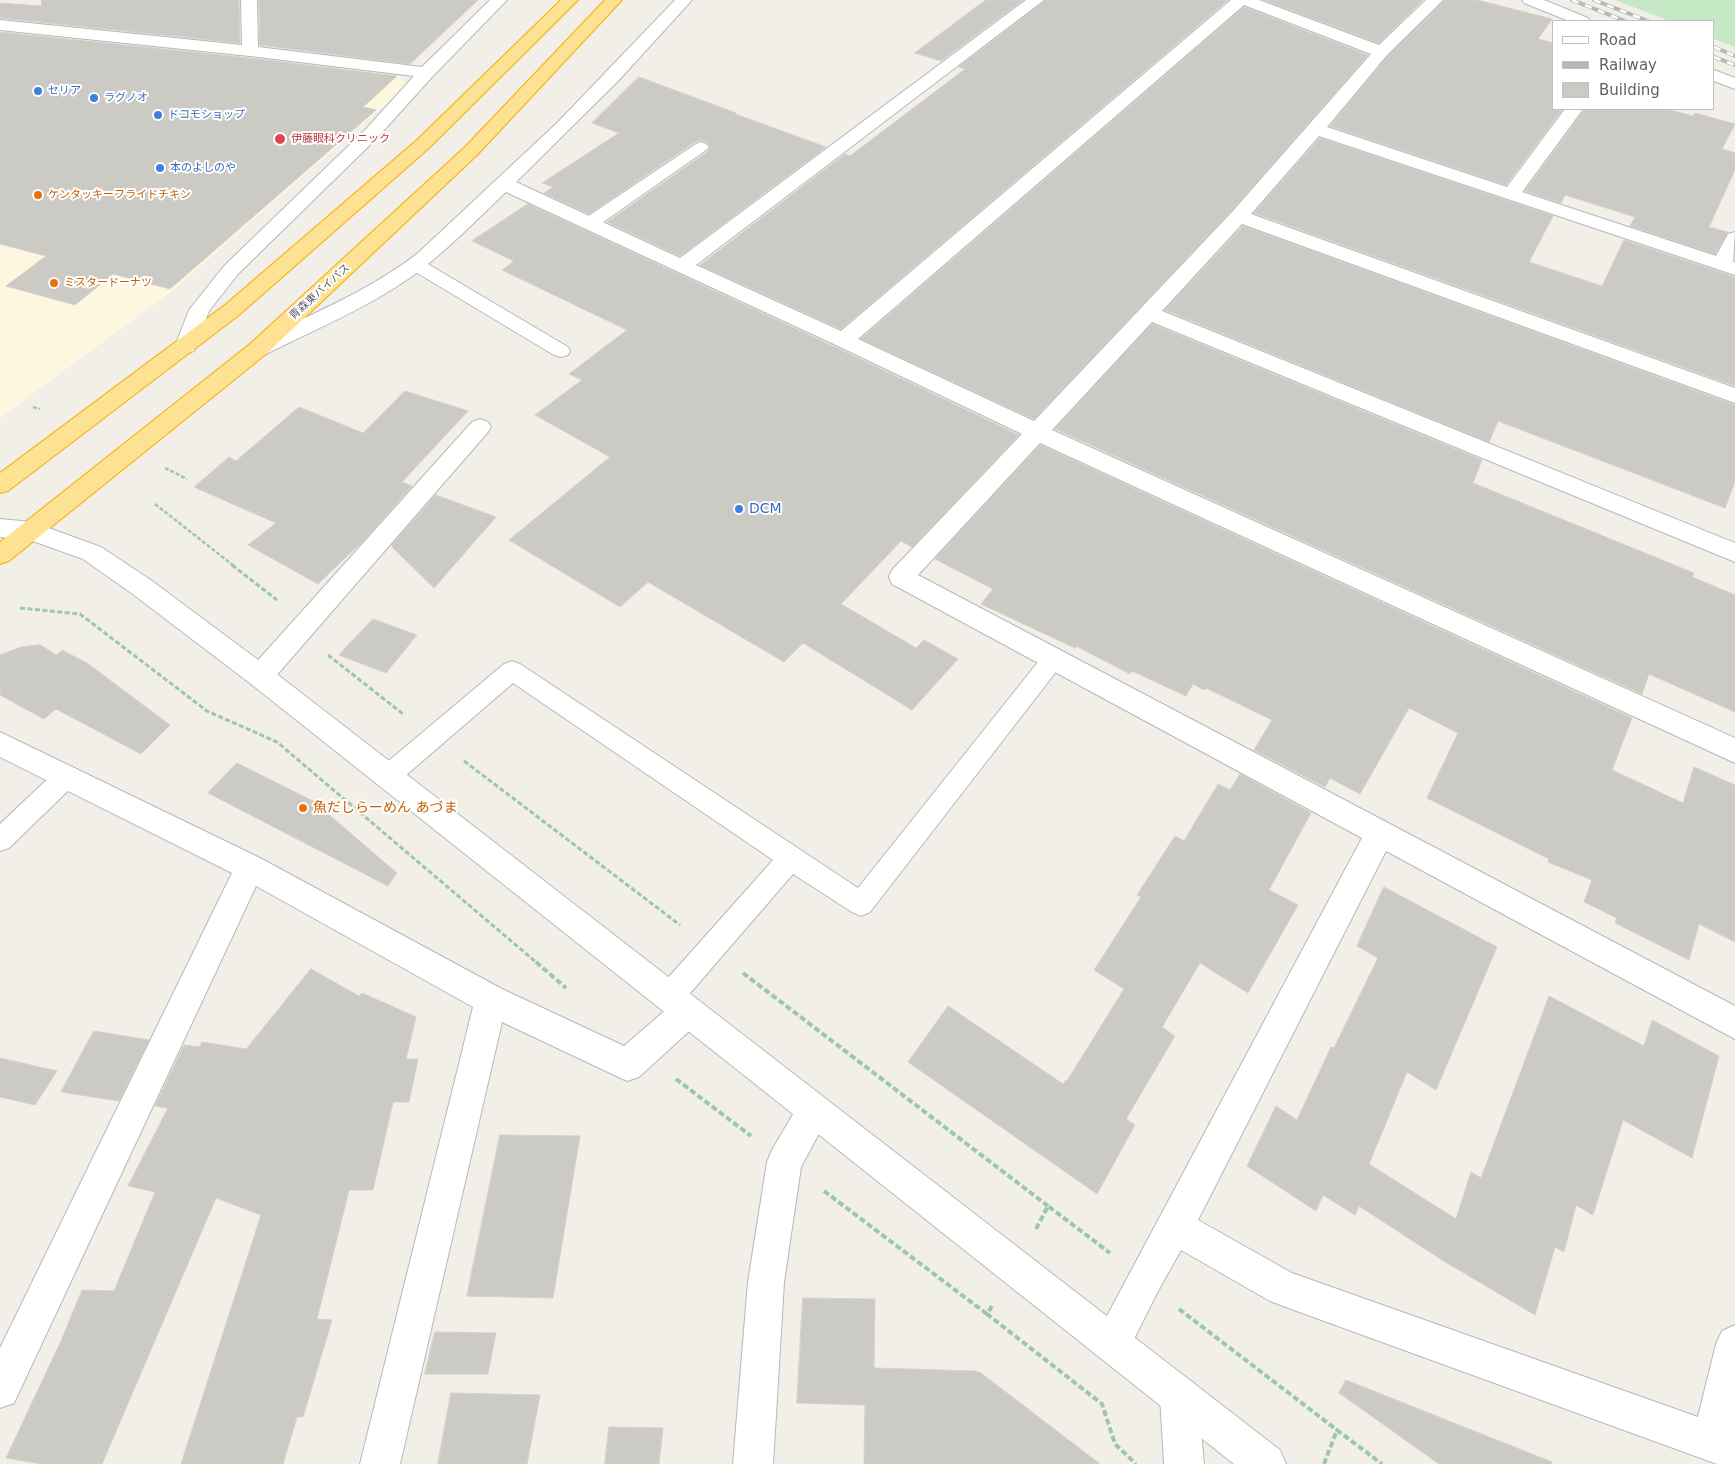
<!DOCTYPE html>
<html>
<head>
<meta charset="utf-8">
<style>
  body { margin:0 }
  #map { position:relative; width:1735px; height:1464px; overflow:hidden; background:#f1efe8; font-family:"DejaVu Sans",sans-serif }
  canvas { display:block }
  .legend { position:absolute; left:1552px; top:20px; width:162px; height:90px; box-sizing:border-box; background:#fff; border:1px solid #bfc1c3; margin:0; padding:6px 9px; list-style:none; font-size:15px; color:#5f6368 }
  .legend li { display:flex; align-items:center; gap:10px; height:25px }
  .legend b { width:25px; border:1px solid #bfc1c3 }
</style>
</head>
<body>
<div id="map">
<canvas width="1735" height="1464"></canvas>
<ul class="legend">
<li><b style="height:6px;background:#fff"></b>Road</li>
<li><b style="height:6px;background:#b6b7b8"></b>Railway</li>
<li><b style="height:14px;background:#cccac5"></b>Building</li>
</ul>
</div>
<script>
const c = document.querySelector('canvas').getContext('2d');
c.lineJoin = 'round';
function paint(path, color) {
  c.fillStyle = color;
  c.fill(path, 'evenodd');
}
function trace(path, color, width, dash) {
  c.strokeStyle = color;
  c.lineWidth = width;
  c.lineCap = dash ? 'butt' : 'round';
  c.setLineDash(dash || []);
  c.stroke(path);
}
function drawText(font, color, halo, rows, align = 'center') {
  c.font = font + ' "DejaVu Sans","Noto Sans JP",sans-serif';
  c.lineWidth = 4;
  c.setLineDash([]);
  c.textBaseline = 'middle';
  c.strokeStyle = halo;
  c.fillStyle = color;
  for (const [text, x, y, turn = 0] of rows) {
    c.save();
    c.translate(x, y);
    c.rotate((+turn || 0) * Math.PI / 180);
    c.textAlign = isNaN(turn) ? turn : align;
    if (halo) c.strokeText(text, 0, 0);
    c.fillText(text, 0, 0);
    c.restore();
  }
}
paint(new Path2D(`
  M0,31L398,75L407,85L172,291L0,418Z`), '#fef7e0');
paint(new Path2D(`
  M1615,0H1735V47L1714,39V21H1669Z`), '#c5e8c5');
const building = new Path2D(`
  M42,0H239L240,43L0,18V3L41,6Z
  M259,0H478L410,64L260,45Z
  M986,0H1023L941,61L915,53Z
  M1046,0H1228L841,329L700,265L845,154L850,156L965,69L959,67Z
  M1264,0H1423L1379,43Z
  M1445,0H1477L1552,19L1538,39L1554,43V109H1563L1506,185L1330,126L1388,56Z
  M1244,7L1368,55L1231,211L1034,419L861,339Z
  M0,32L250,58L397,76L363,107L376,110L170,289L113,274L75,305L6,286L46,256L0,244Z
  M639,77L736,113L735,114L826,147L680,256L607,222L707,152L711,147L707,142L700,140L695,142L589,214L544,193L553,187L542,183L619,133L592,123Z
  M1585,109H1666L1693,116L1695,113L1735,124L1722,149L1735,153V170L1709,227L1728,232L1715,254L1630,226L1635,217L1565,195L1561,203L1525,191Z
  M1320,138L1553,216L1529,262L1602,286L1624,240L1735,277V386L1254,213Z
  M528,204L835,347L1019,435L912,547L901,541L841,604L916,648L924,640L958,659L912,710L803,643L784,662L648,582L620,607L509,540L610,457L535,415L582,380L569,374L627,330L502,270L514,261L472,241Z
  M1243,226L1735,405V482L1725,508L1498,421L1489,442L1165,310Z
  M1152,324L1482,460L1473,483L1694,573L1692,577L1735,595V712L1649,674L1642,694L1055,429Z
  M405,391L468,411L402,482L412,486L364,540L318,584L248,545L276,523L194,487L229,457L236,461L299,407L363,433Z
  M1040,445L1632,718L1612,770L1683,803L1694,767L1735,785V942L1699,924L1689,960L1615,923L1617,918L1584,902L1592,880L1548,862L1549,859L1427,798L1458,733L1409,708L1360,794L1330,778L1325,787L1254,750L1272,720L1206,688L1204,690L1193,684L1186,696L1132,671L1130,674L1076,646L1075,648L981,604L993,589L935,559Z
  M436,495L496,517L434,588L391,546Z
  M373,619L417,635L386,673L339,655Z
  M40,645L57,655L62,650L87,663L170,725L141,754L56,709L44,719L0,695V655L21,647Z
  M237,763L313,801L397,873L388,886L208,793Z
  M1240,774L1311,813L1269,890L1298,905L1248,993L1200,963L1162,1027L1175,1036L1126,1119L1135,1125L1097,1194L908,1062L948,1006L1063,1084L1066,1080L1067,1081L1124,989L1094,970L1141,897L1137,895L1175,836L1184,841L1218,784L1230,790Z
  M1384,887L1497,947L1436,1090L1407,1072L1369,1164L1456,1219L1471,1172L1481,1178L1549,996L1644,1046L1652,1020L1719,1056L1692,1158L1623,1120L1593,1215L1576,1205L1564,1252L1555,1247L1535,1315L1442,1260L1359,1206L1355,1215L1323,1195L1316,1211L1247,1166L1276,1106L1297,1120L1331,1047L1334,1048L1378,958L1357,946Z
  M311,969L359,996L362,993L416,1017L406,1059H418L409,1102H393L373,1190H349L317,1319L332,1320L303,1417H297L283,1464H181L261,1215L216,1198L102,1464H42L6,1458L61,1341L82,1290L114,1291L155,1192L128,1186L168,1108L155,1106L184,1045L199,1047L202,1042L246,1049Z
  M94,1031L149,1040L119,1101L61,1092Z
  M0,1058L57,1071L35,1105L0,1097Z
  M500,1135L580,1136L553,1298L467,1296Z
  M803,1298L875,1299L874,1368L976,1371L981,1373L1100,1464H864L865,1405L797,1403Z
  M435,1332L496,1333L488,1374H425Z
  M1346,1380L1552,1462L1551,1464H1439L1339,1393Z
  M451,1393L540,1395L527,1464H438Z
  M609,1427L663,1428L659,1464H605Z`);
paint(building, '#cccac5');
trace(building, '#d6d1c6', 1);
const lane = new Path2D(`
  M701,142L706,144L709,147L706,150L596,227H584L582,223L584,219L696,144Z
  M415,259L421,260L568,347L570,351L568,355L561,357L554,355L409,268L406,264L409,260Z
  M1054,649L1062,652L1065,658L1062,664L870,912L861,916L852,912L793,874L679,1006L669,1010L659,1006L655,997L659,988L773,860L513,683L397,783L388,786L379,783L376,776L379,769L504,664L512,661L520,664L858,888L1046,652Z
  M67,766L76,769L79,776L76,783L9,848L0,851V824L58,769Z`);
const street = new Path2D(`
  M241,0H257L258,47L422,67L490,0H507L432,77L377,138L238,274L209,311L194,351L186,353L178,351L175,346L189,310L224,266L365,130L414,76L250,56L0,30V20L242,45Z
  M675,0H692L619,80L516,182L680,258L1026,0H1044L696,265L841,331L1231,0H1259L1379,45L1426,0H1443L1387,55L1327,127L1507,187L1565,109H1583L1522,192L1716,256L1728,234L1735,232L1733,262H1735V275L1319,136L1251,214L1735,388V403L1242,224L1162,311L1735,543V562L1152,322L1052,430L1735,738V763L1040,443L918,575L1735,1006V1039L1386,851L1198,1220L1292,1273L1698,1417L1716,1344L1722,1331L1735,1325V1464H1717L1283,1306L1270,1301L1181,1250L1157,1293L1126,1355L1113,1361L1100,1355L1094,1342L1100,1329L1362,838L892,584L889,577L892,570L1022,434L836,345L506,192C475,221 446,252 411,277C367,308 314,330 266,354L258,356L250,354L247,349L250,344C307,316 368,292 418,253L557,123ZM1244,5L1371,54L1232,212L1034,421L858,339Z
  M1522,0H1544L1588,18L1590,21H1569L1524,3Z
  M1714,70L1735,78V89L1714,81Z
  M480,419L488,422L491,427L488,432L269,684L260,687L251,684L247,676L251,668L472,422Z
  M0,732L260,858L502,989L624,1046L676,1001L687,997L698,1001L703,1012L698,1023L639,1077L627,1081L502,1022L400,1464H360L473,1007L256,886L14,1403L0,1408V1348L232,873L0,757Z
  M814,1094L826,1099L831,1111L801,1167L784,1282L773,1464H733L748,1282L767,1162L772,1150L802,1099Z
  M1179,1377L1193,1382L1198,1396L1204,1464H1164L1160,1396L1165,1382Z`);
const secondary = new Path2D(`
  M0,519L32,522L101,547L152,581L269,668L1280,1450L1286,1464H1234L251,684L134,595L83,559L30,540L0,537Z`);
const highway = new Path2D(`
  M561,0H578L429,148L239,315L8,491L0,493V473L225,305L417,140Z
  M605,0H622L477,155L266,354L9,561L0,564V542L250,344L465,147Z`);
trace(lane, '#b5b8bc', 2);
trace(street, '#b5b8bc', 2);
trace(secondary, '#b6babf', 2);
trace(highway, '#f9ab00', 2);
trace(new Path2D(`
  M33,407L40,409
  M165,468L187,479
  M155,504L234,566`), '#9cc7a9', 2.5, [4, 2]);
trace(new Path2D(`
  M232,565L277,600
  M20,608L80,614L207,711L277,742L537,963
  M328,655L403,714
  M464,761L680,925`), '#9cc7a9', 3, [5, 2.5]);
trace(new Path2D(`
  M536,962L566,988
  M743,973L1048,1206
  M676,1079L751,1136
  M824,1191L987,1314
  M1036,1229L1048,1206L1110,1253
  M992,1306L987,1314L1102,1404L1115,1444L1136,1464
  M1179,1309L1337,1430
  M1324,1464L1337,1430L1382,1464`), '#9cc7a9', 4, [6, 3]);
paint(lane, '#fff');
paint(street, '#fff');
paint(secondary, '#fff');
paint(highway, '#fde293');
const rail = new Path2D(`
  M1572,0L1625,21
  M1594,0L1648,21
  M1714,47L1735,56
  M1714,57L1735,65`);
trace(rail, '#b6b7b8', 4);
trace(rail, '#fff', 2.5, [7]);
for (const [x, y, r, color] of [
  [38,91,5,"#3f7fe0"],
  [94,98,5,"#3f7fe0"],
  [158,115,5,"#3f7fe0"],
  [280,139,6,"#e0444e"],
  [160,168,5,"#3f7fe0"],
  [38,195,5,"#e8710a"],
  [54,283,5,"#e8710a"],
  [739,509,5,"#3f7fe0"],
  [303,808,5,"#e8710a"]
]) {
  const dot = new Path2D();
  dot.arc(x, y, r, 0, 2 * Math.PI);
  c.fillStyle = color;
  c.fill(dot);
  trace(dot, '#fff', 2);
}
drawText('11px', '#366cbe', '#fff', [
  ["セリア",48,91],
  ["ラグノオ",104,98],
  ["ドコモショップ",168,115],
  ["本のよしのや",170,168]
], 'left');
drawText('11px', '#be3a42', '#fff', [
  ["伊藤眼科クリニック",291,139]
], 'left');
drawText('11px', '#c56008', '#fff', [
  ["ケンタッキーフライドチキン",48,195],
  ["ミスタードーナツ",64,283]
], 'left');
drawText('11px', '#5f6368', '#fff', [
  ["青森東バイパス",320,292,-42]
]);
drawText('14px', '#366cbe', '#fff', [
  ["DCM",749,509]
], 'left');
drawText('14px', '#c56008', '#fff', [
  ["魚だしらーめん あづま",313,808]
], 'left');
</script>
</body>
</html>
